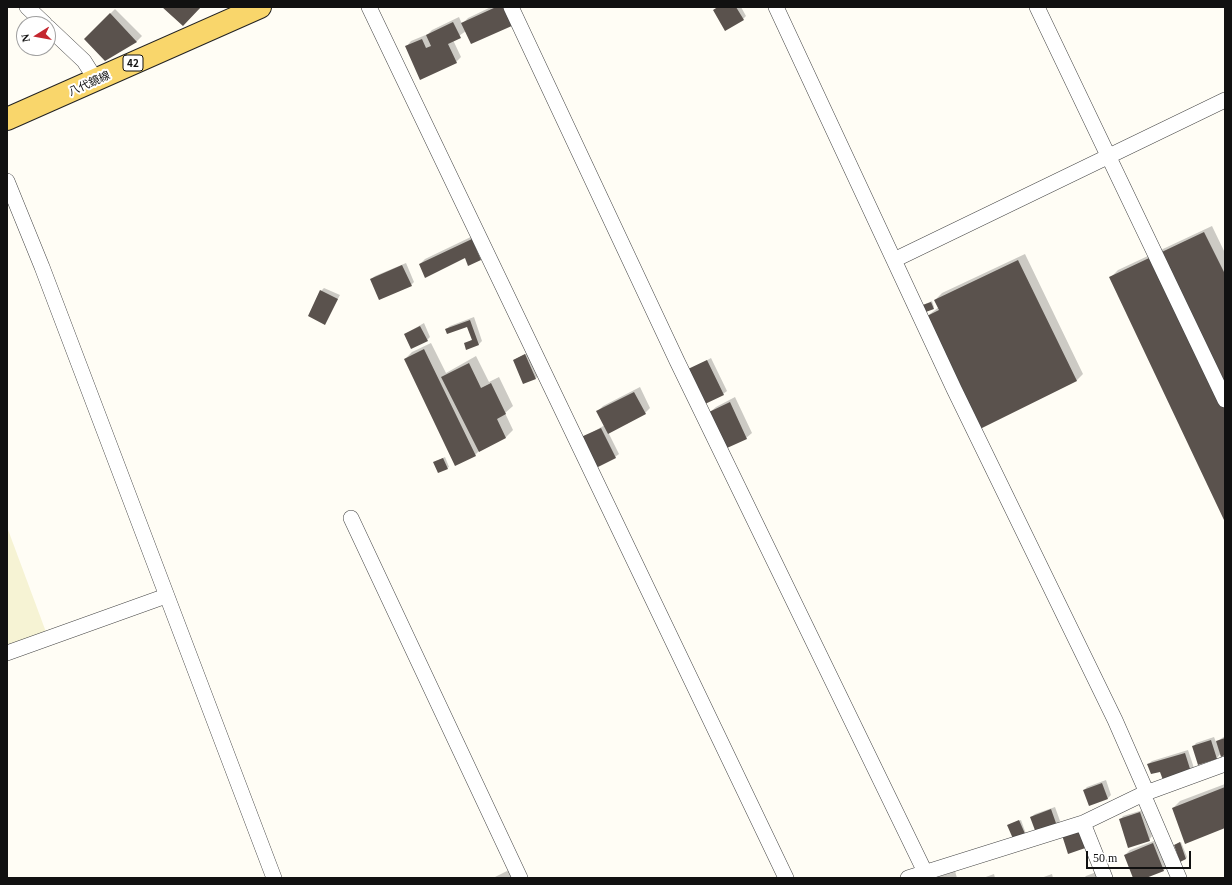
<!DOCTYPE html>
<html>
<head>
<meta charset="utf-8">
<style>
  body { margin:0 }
  #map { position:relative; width:1232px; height:885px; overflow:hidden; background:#fffdf5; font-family:Georgia,serif }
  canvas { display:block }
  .frame { position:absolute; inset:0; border:8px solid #111; pointer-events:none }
  .north { position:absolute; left:16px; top:16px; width:40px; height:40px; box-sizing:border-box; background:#fff; border:1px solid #a0a0a0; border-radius:50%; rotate:259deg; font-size:11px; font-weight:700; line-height:16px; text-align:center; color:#111 }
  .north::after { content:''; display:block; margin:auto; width:14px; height:18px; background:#c4262e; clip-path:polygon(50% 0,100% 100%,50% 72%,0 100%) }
  .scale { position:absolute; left:1086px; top:851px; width:105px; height:18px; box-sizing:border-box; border:2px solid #111; border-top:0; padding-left:5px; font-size:12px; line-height:14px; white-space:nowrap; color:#111; -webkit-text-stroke:3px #fff; paint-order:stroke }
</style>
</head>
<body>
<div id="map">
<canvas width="1232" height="885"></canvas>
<div class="frame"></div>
<div class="north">N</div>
<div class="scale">50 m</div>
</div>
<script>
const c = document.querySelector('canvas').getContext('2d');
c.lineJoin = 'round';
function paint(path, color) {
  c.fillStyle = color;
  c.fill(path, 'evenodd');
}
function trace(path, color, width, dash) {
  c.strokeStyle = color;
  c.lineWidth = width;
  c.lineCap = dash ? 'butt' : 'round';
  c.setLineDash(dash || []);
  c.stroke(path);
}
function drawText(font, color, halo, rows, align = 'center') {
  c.font = font + ' Georgia,"Noto Sans JP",serif';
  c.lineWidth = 4;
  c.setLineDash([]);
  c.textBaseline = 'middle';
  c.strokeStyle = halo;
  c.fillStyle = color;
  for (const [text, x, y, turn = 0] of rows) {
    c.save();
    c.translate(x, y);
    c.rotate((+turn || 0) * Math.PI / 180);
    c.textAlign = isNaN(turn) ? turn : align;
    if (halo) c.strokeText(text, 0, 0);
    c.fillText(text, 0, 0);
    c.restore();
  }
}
paint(new Path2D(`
  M7,527L46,632L7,647Z`), '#f6f3d4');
paint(new Path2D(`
  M491,7H513L466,31L453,40L461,57L456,62L406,47L411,41L428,34L432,30L459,17L462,24L468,18Z
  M717,7H741L746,16L743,19L714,10Z
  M115,9L142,36L137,41L105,60L85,39Z
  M1212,226L1225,253V518L1111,277L1118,270Z
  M477,234L486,254L481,259L469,264L466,257L420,264L425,259Z
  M1025,254L1083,374L1076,381L926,317L939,307L935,300L942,293Z
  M406,263L414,282L411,285L371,279L375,276Z
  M324,288L340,295L325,323L321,291Z
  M932,301L934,307L933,308L923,305Z
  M474,317L482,341L479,344H465L473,339L468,325L446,329L450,326Z
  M424,323L430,337L427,340L405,334Z
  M431,343L446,373L476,356L489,382L499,377L513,406L505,413L513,430L506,437L481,449L475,455L405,359L412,352Z
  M529,352L539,375L536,378L514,360Z
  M711,358L727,391L723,394L689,370Z
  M640,387L650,408L645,413L608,432L619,454L615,457L582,438L605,425L598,411L603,406Z
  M735,397L752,433L746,438L727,447L710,412L716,407Z
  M445,457L449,467L439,472L436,461Z
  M1225,736V754L1221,753L1217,758L1193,747L1196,743L1214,737L1216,742Z
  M1188,750L1194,768L1191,771L1161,770L1148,764L1152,761Z
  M1106,780L1111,795L1108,798L1089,805L1084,790L1087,787Z
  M1225,784V827L1173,808L1180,801Z
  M1055,807L1060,821L1057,825L1031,817L1035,814Z
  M1143,810L1152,836L1149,840L1120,820L1123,816Z
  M1021,820L1026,834L1025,835L1010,824Z
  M1159,839L1169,865L1164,870L1144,878H1134L1125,855L1130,850Z
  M1181,842L1187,857L1186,859L1175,845Z
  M509,870L513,878H492H493Z
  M955,871L957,878H935Z
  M1099,871L1102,878H1084L1086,876Z
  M994,874L995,878H983Z
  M1052,874L1053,878H1041Z`), '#0003');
paint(new Path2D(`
  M162,7H201L183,26Z
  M496,7H506L514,25L471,44L461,23Z
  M718,7H736L744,20L725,31L713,10Z
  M110,13L137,42L105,61L84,39Z
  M453,22L461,38L448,44L457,63L420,80L405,46L422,39L426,48L431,46L426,35Z
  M1204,232L1225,274V519L1224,520L1109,277Z
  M472,239L481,260L468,266L465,258L425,278L419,264Z
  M1018,260L1077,381L980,429L925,317L939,310L934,300Z
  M402,265L412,286L379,300L370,279Z
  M320,290L338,299L325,325L308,316Z
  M931,302L934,309L923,313L920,306Z
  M470,320L479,345L466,350L464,343L472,340L467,327L447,334L445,329Z
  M420,326L428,341L411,349L404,334Z
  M424,349L476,456L455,466L404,359Z
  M525,354L536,379L523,384L513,360Z
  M707,360L724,395L705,404L688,369Z
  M469,363L481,388L491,383L506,414L497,419L506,438L479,452L441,377Z
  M634,392L646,414L608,434L596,411Z
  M730,402L747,439L727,448L709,412Z
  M601,428L616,458L596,468L581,437Z
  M443,458L448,469L438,473L433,462Z
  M1225,738V755L1221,757L1216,741Z
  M1211,740L1217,759L1198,765L1192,746Z
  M1185,753L1191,772L1163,780L1160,772L1151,774L1147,764Z
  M1102,783L1108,799L1089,806L1083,790Z
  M1225,787V828L1185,844L1172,808Z
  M1051,809L1057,826L1036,833L1030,817Z
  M1140,812L1150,841L1128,848L1119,819Z
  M1019,820L1026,836L1014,841L1007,825Z
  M1087,824L1094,845L1068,854L1061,832Z
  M1180,842L1186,859L1180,862L1174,845Z
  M1153,843L1164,871L1146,878H1133L1124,855Z`), '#5a524d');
const minor = new Path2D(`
  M27,7L45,24
  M369,7L786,878
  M511,7L677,361L925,872
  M776,7L954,389L1115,720L1147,793
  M1037,7L1225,400
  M48,27L84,61L96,80
  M7,181L42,267L274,878
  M894,260L1225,100
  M351,518L520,878
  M7,653L166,596
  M1143,794L1179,878
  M1083,823L1105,878
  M908,878L1083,823L1143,794L1225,764`);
const primary = new Path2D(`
  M7,119L260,7`);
trace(minor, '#444', 16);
trace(primary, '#222', 24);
trace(minor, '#fff', 15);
trace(primary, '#f9d66b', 22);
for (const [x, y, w] of [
  [133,63,20]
]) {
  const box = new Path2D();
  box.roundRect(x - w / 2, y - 8, w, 16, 3);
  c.fillStyle = '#fff';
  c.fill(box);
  trace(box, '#111', 1);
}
drawText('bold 10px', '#111', null, [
  ["42",133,63]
]);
drawText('11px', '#111', '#fff', [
  ["八代鏡線",89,83,-24]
]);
</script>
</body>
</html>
